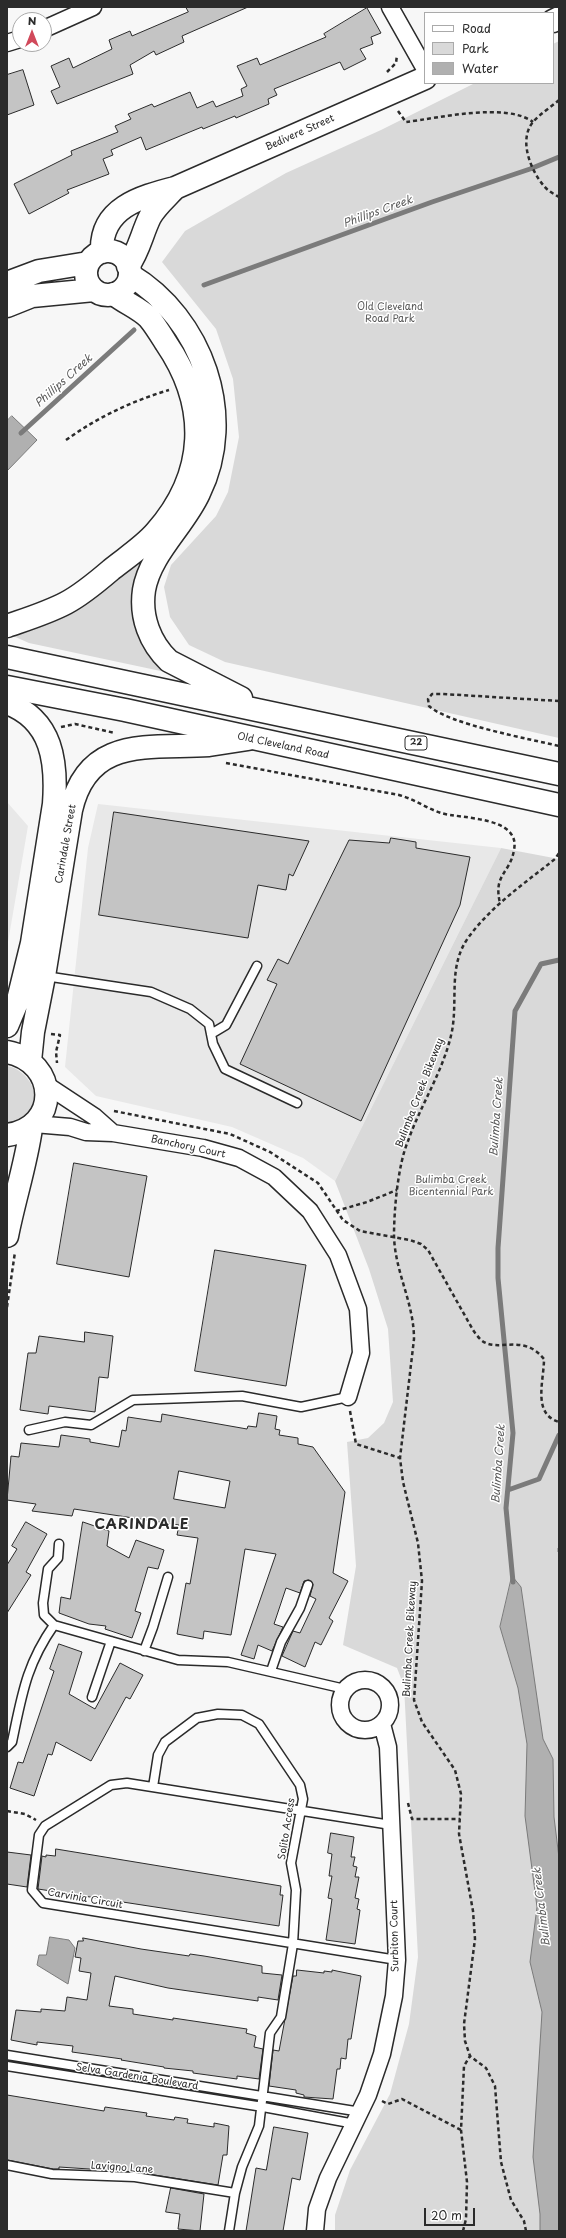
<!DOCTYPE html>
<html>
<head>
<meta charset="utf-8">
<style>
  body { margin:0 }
  #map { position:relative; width:566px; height:2238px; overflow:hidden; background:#f7f7f7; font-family:"Playpen Sans",sans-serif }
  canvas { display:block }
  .frame { position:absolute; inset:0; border:8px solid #2b2b2b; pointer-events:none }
  .legend { position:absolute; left:424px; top:12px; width:130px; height:72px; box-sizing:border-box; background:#fff; border:1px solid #aaa; margin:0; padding:5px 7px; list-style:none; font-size:12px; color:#2b2b2b }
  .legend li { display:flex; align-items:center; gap:8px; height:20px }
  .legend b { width:20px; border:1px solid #aaa }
  .north { position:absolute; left:12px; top:12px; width:40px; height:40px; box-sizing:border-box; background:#fff; border:1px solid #aaa; border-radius:50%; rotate:0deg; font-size:11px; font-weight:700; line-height:16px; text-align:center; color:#2b2b2b }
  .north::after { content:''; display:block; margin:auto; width:14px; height:18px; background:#d1495b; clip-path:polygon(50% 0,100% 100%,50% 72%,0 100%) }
  .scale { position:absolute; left:424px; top:2208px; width:51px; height:18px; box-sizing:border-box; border:2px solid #2b2b2b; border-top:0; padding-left:5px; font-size:12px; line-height:14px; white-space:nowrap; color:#2b2b2b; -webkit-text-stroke:3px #fff; paint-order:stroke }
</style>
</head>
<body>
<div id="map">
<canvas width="566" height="2238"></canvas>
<div class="frame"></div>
<ul class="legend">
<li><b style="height:5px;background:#fff"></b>Road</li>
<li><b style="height:11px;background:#d9d9d9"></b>Park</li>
<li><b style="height:11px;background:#b0b0b0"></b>Water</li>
</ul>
<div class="north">N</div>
<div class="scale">20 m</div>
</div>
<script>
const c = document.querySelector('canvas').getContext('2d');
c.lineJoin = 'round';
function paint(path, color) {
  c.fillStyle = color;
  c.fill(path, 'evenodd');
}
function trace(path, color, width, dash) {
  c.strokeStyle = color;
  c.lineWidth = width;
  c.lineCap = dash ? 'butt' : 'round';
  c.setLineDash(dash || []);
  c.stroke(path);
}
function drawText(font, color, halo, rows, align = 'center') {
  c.font = font + ' "Playpen Sans",sans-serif';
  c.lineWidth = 3;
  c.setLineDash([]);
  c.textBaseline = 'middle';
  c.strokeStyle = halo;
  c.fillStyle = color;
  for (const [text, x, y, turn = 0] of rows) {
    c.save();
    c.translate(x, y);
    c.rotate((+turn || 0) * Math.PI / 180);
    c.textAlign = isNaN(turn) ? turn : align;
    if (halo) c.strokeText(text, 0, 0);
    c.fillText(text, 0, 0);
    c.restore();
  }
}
paint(new Path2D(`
  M7,802L28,826L7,948Z
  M98,804L501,848L335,1181L303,1158L232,1127L96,1096L65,1067L88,848Z`), '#e8e8e8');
paint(new Path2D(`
  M559,41V738L225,662L189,645L170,617L164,587L171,565L216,516L228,492L239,437L233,379L216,329L162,262L185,231L286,173L381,130L475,83H553V44Z
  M148,547L141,579L170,673L29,643L11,635Z
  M501,848L559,859V2231H335V2215L350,2170L390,2094L409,2024L418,1957L404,1686L397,1668L343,1645L356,1566L347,1442L368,1438L384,1423L393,1402L388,1329L369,1269L335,1181Z
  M7,1066C28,1069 46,1099 27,1116C22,1121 13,1124 7,1127Z`), '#d9d9d9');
const water = new Path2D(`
  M12,416L37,440L7,471V421Z
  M512,1576L521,1587L543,1739L553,1759L554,1817L559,1858V2231H540V2214L533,2157L542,2012L530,1962L537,1907L525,1816L527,1744L518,1688L500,1627Z
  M50,1937L69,1940L75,1948L68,1984L37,1965L39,1955H46Z`);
paint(water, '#b0b0b0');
trace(water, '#7b7b7b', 1);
trace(new Path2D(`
  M204,285L432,202L530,169L559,157
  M21,433L134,330
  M508,1490L539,1479L559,1435
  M513,1582L506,1508L513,1433L498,1278V1248L515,1011L541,964L559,960`), '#7b7b7b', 5);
const building = new Path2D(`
  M186,7H248L182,36L184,42L156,55L154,51L130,65L133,74L57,104L51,91L60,87L51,66L69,58L73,68L112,49L109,40L130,31L132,36L188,12Z
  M367,8L381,33L371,37L373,44L360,49L366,59L344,70L340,62L274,89L277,95L268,99L269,104L236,118L235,116L203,129L202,127L146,150L141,137L111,150L113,155L103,159L109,174L67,190L69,193L29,214L14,184L72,155L71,151L118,132L115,126L131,119L128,114L152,104L154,107L190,92L197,108L213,101L216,107L243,96L241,89L247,86L237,66L257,58L260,65L326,37L324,34Z
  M23,70L34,105L7,115V75Z
  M114,812L309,841L293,876L289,874L286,890L258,885L248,938L99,915Z
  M391,838L416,842V848L470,857L460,905L361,1121L240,1064L277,984L267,980L278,959L288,964L349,840L389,843Z
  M74,1163L147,1176L129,1277L57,1264Z
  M215,1250L306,1265L286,1386L195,1371Z
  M85,1332L113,1336L108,1378L99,1377L95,1412L49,1406L48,1414L20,1410L28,1353H36L39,1336L84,1342Z
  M259,1413L277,1416L275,1429L280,1430L279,1435L298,1438V1444L313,1447L345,1492L333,1573L348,1581L329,1618L333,1621L321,1645L315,1642L305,1667L282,1656L293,1631L300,1633L316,1599L310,1596L313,1584L309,1580L304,1581L300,1593L286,1588L274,1624L283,1627L272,1651L258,1645L254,1659L241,1655L276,1554L245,1549L231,1635L204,1631L203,1639L177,1634L186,1583L190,1584L198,1538L177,1535L179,1525L74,1509L72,1516L32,1511L36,1504L7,1500L11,1456L19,1457L21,1443L59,1447L61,1435L90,1439V1442L119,1447L122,1430L126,1431L128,1417L161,1422L162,1414L247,1429L248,1426L256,1427ZM179,1471L230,1481L225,1508L174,1499Z
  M26,1522L47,1534L26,1572L31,1575L7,1613V1565L17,1549L12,1546Z
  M83,1522L109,1531L107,1546L129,1558L136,1540L164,1550L158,1569L148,1567L135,1611L141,1613L132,1638L105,1629L106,1626L89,1624L59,1613L61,1597L70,1599Z
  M59,1644L82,1652L69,1694L95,1709L120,1663L143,1675L130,1699L126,1697L91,1761L56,1742L52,1755L48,1754L34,1796L10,1788L18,1762L23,1763L54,1671L50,1669Z
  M331,1833L354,1837L351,1857H355L353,1866L357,1867L355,1877H359L355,1898L359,1899L357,1909L360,1910L355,1944L326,1940L332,1899L328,1898L332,1876H329L332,1854L328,1853Z
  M56,1849L281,1886L280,1895H283L279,1926L38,1889L42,1856L46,1857V1855L55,1856Z
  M7,1852L31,1855L27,1887L7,1884Z
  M83,1938L141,1949L189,1956L190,1954L204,1956L262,1966V1973L282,1975L278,2000L258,1997V2001L168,1988L115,1976L109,2006L133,2009V2014L173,2020V2018L247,2029L246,2033L256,2036L254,2047L263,2049L259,2079L237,2076V2079L193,2073V2071L164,2068V2067L121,2060L122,2059L72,2052L73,2046L37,2042V2045L11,2040L16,2010L41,2012V2009L65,2011L67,1997L87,2000L91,1973L79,1971L81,1958L75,1957L78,1941H83Z
  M297,1970L324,1973V1971L332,1972V1970L361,1976L351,2039H348L346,2059L341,2058L340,2069H337L333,2099L304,2097V2095L296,2093V2090L269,2086L273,2050L279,2051L293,1976H296Z
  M7,2095L104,2111L105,2107L147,2113L146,2116L174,2120L175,2117L188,2119L187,2123L214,2127V2123L229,2126L227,2155H223L218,2185L135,2172L59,2167V2169H53L7,2160Z
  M274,2127L308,2133L300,2180L292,2178L283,2231H246L256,2168L266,2170Z
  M171,2188L204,2194L200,2231L178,2229L180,2214L166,2212Z`);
paint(building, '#c4c4c4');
trace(building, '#2b2b2b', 1);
const lane = new Path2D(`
  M45,976L151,992L190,1009L209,1024L213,1044L225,1069L297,1103
  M211,1034L226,1025L257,966
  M29,1430L65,1422L91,1425L133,1400L242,1396L301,1407L348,1397
  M59,1544L58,1558L48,1569L43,1603L44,1615L54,1625L178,1660L228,1662L345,1689
  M144,1651L153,1627L168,1577
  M271,1671L281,1642L300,1608L308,1585
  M92,1697L111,1641
  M7,1747L12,1742C22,1695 26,1665 54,1625
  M153,1787L158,1755L165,1742L197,1718L218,1714L242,1715L259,1724L300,1785L303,1799L291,1863L296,1890L293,1944L281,2017L270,2033L259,2126L242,2167L235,2193L229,2231
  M391,1825L127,1783L111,1785L45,1826L39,1835L32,1890L43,1903L397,1960
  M7,2055L361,2112
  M7,2066L263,2107L355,2124
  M7,2165L52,2174L135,2177L235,2193`);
const street = new Path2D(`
  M390,7L425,69
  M44,29L93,7
  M7,43L20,39
  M45,1084L95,1117L113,1133
  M34,1124L70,1127L86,1132L113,1133L203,1148L239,1158L274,1177L310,1211L338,1255L358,1309L361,1353L348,1397
  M340 1705a25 25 0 1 1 50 0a25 25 0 1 1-50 0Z
  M315,2231L317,2209L328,2178L368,2095L382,2054L394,1996L397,1960L388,1747L382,1724`);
const secondary = new Path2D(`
  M553,21L559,18
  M86 273a22 22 0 1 1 44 0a22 22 0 1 1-44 0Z
  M102,252C100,208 140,197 175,188L425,78
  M128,266C139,251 142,233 150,217C156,206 167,197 175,188
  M7,283L39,271L88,263
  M7,306L32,296L94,290
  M7,703C53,720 57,763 54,804L32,943L18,1000L7,1026
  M7,1052C59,1062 60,1128 7,1135
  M30,1061L33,1032L44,976L71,810C88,735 150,749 209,745C222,743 235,741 248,739
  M7,1236C14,1200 26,1164 31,1128`);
const highway = new Path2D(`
  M130,275C202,318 237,416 199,493C184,526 150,554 144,590C140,617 150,643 169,661L241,698
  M7,626C27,619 47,613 66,603C83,594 98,581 112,569C127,557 144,546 156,532C207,474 209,406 166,343C161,335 155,325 149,318C139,308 125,303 114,294
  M7,657L559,774
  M7,687L125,710L559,805`);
trace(lane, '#2b2b2b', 11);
trace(street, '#2b2b2b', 19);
trace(secondary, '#2b2b2b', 25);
trace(highway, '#2b2b2b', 25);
trace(new Path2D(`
  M387,72L396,63L397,55
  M559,100C551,107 540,114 533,122C518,140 531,171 544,186C548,191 554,194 559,197
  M398,111L406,122C439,118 506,102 533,122
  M66,440C98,417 132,401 169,390
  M559,701L443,694H432L428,699L429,706C448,724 530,739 559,746
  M61,727L75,724L115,733
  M226,763L399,795C414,799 426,808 441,813C461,819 521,816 514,850C510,874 493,874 500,903
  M51,1034L60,1035L56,1052L57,1063
  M114,1111L230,1134L270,1152L318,1183L343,1220L360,1231L410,1240L421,1244L428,1250L473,1330C475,1333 478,1337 481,1340C498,1354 522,1332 544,1359C544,1381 532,1414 559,1422
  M336,1211L367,1202L397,1190
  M7,1307L15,1252
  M350,1411L356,1444L400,1458
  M559,1548V1555
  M408,1803L412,1819H460
  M7,1811L25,1814L36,1820
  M382,2101L388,2104L402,2099L461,2130
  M463,2231L466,2219L467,2182L461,2130L464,2066L470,2056
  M526,2231L524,2221L511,2200L501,2162L495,2086L486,2068L470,2056L465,2041L464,2024L475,1939L473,1911L459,1834L461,1794L455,1770L422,1722L414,1700L422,1581L418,1543L403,1482L400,1458L414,1339C414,1303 395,1272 394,1236C394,1209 398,1165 408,1141C421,1104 444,1070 452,1031C458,999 448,966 468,938C491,906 525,883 555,859L559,853`), '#2b2b2b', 2.5, [4, 3]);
trace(lane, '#fff', 8);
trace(street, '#fff', 16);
trace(secondary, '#fff', 22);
trace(highway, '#fff', 22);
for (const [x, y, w] of [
  [416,743,22]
]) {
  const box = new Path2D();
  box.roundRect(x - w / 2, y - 7, w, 14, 3);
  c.fillStyle = '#fff';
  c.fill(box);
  trace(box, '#2b2b2b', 1);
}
drawText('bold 9px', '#2b2b2b', null, [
  ["22",416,743]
]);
drawText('10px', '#2b2b2b', '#fff', [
  ["Bedivere Street",300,133,-24],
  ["Old Cleveland Road",283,746,12],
  ["Carindale Street",66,844,-80],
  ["Bulimba Creek Bikeway",420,1093,-69],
  ["Banchory Court",188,1147,12],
  ["Bulimba Creek Bikeway",410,1639,-87],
  ["Solito Access",287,1829,-81],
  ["Carvinia Circuit",85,1899,10],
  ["Surbiton Court",395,1936,-91],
  ["Selva Gardenia Boulevard",137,2077,9],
  ["Lavigno Lane",122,2168,4]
]);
drawText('10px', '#565656', '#fff', [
  ["Old Cleveland",390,307],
  ["Road Park",390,319],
  ["Bulimba Creek",451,1180],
  ["Bicentennial Park",451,1192]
]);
drawText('italic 11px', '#5a5a5a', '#fff', [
  ["Phillips Creek",378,212,-20],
  ["Phillips Creek",64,381,-42],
  ["Bulimba Creek",497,1117,-86],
  ["Bulimba Creek",499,1464,-86],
  ["Bulimba Creek",542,1907,-97]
]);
c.letterSpacing = '1px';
drawText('bold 14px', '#2b2b2b', '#fff', [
  ["CARINDALE",142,1525]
]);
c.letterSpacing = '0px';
</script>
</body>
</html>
